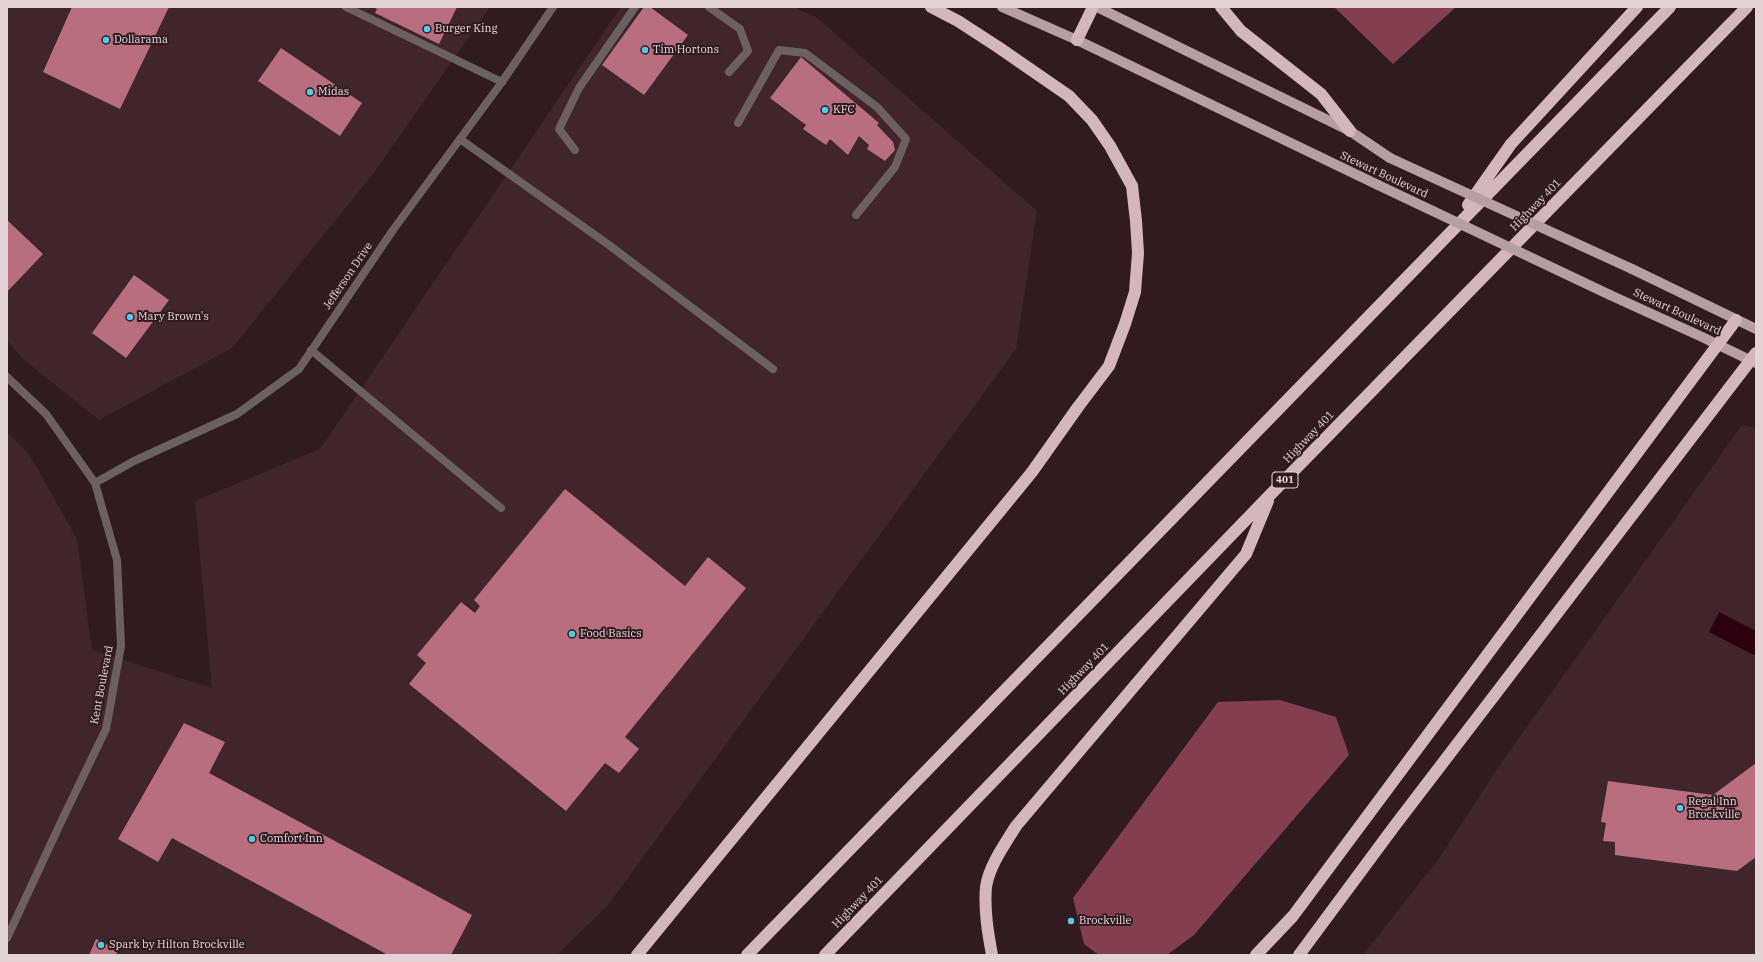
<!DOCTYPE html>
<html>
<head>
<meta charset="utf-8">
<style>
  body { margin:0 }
  #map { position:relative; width:1763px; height:962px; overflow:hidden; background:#301c20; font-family:"IBM Plex Serif",serif }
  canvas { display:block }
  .frame { position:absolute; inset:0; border:8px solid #e3d5d7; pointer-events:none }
</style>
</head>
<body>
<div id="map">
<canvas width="1763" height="962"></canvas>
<div class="frame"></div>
</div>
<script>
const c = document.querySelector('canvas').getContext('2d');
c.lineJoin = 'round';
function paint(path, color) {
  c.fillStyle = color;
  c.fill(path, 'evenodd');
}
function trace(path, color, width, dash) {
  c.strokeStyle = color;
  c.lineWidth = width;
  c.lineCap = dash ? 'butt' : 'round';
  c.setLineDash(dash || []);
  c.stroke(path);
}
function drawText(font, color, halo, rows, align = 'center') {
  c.font = font + ' "IBM Plex Serif",serif';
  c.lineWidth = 4;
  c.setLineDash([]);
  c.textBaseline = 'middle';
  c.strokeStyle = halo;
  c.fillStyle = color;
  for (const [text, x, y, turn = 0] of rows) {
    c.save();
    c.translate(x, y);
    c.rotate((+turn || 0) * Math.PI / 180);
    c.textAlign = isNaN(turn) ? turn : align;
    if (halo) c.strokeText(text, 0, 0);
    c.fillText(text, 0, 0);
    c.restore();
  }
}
paint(new Path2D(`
  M7,7H490L373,174L232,348L99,420L23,359L7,341Z
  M621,7H794L816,17L1037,211L1016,349L608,905L557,955H7V432L29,454L77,539L92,650L212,688L195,501L320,449Z
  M1742,425L1756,428V955H1363L1440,857L1499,766Z`), '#40252b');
paint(new Path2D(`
  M1334,7H1456L1393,64Z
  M1280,700L1336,717L1349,755L1194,935L1167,955H1099L1084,944L1073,898L1218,702Z`), '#833e4f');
paint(new Path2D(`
  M1719,612L1756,631V652L1754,655L1709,632Z`), '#2c000e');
paint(new Path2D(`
  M72,7H169L120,109L43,72Z
  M373,7H457L439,44L375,13L377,9Z
  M644,7H650L688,35L644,95L602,65Z
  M281,48L362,103L340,136L258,81Z
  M801,57L879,123L877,125L893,142L895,150L885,161L867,149L869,145L859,136L848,155L830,139L826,145L803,129L806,125L770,98Z
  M7,220L43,254L7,292Z
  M134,275L169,300L126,358L92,333Z
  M565,489L685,586L708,557L746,588L625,737L639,749L619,773L605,763L566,811L409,684L426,663L417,655L461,602L475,613L480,606L474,600Z
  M184,723L225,742L209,773L472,915L451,955H388L172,838L158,862L118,839Z
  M1756,763V857L1737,871L1615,855V842L1603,841L1606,823L1601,822L1608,781L1713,795Z
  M96,939L118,950L116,955H89Z`), '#b86e7e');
trace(new Path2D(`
  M346,7L502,82
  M709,7L740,29L748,51L729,72
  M738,123L779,50L805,53L877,107L906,139L895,167L856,215
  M460,139L609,245L773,369
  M575,150L559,129L579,88L635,7
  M311,350L501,508`), '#6c6062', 8);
trace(new Path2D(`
  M7,377L46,414L95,483L117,560L121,646L106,729L61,822L7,938
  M95,483L134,461L237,414L299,369L393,230L502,82L553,7`), '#6c6062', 8);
trace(new Path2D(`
  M1002,7L1077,40L1378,185
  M1097,7L1350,131L1390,158
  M1632,269L1756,329
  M1610,295L1700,336L1756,363`), '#b69fa3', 10);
trace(new Path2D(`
  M1221,7L1241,31L1321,94L1350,131
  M1077,40L1093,7
  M1468,205L1511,144L1637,7
  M637,955L1032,472L1078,407L1109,366L1125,324L1135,292L1138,253L1136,221L1132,186L1110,146L1092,120L1069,96L998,47L958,21L931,7
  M747,955L1670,7
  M825,955L1270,495L1747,7
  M992,955C988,933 984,910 986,887C989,866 1005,844 1016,826L1246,554L1268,501
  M1256,955L1293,916L1736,320
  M1299,955L1393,828L1756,353`), '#d4b7bc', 12);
trace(new Path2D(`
  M1390,158L1632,269
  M1378,185L1610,295`), '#b69fa3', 10);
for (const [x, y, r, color] of [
  [427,29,4,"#58c9e4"],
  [106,40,4,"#58c9e4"],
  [645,50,4,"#58c9e4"],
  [310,92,4,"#58c9e4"],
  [825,110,4,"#58c9e4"],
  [130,317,4,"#58c9e4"],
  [572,634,4,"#58c9e4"],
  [1680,808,4,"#58c9e4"],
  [252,839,4,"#58c9e4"],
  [1071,921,4,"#58c9e4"],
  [101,945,4,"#58c9e4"]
]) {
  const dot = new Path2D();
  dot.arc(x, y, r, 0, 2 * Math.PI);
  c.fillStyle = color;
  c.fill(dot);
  trace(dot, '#301c20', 1.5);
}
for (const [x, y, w] of [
  [1285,480,26]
]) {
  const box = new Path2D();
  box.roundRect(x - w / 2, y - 8, w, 16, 3);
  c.fillStyle = '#301c20';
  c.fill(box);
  trace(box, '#e3d5d7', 1);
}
drawText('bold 10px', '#e3d5d7', null, [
  ["401",1285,480]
]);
drawText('11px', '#e3d5d7', '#301c20', [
  ["Burger King",435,29],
  ["Dollarama",114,40],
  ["Tim Hortons",653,50],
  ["Midas",318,92],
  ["KFC",833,110],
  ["Mary Brown's",138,317],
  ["Food Basics",580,634],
  ["Regal Inn",1688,802],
  ["Brockville",1688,815],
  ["Comfort Inn",260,839],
  ["Brockville",1079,921],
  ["Spark by Hilton Brockville",109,945]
], 'left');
drawText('11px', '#e3d5d7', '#301c20', [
  ["Stewart Boulevard",1384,175,25],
  ["Highway 401",1536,205,-46],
  ["Jefferson Drive",348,276,-56],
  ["Stewart Boulevard",1677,312,25],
  ["Highway 401",1309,437,-46],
  ["Highway 401",1084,669,-46],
  ["Kent Boulevard",102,685,-79],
  ["Highway 401",858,902,-46]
]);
</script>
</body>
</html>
